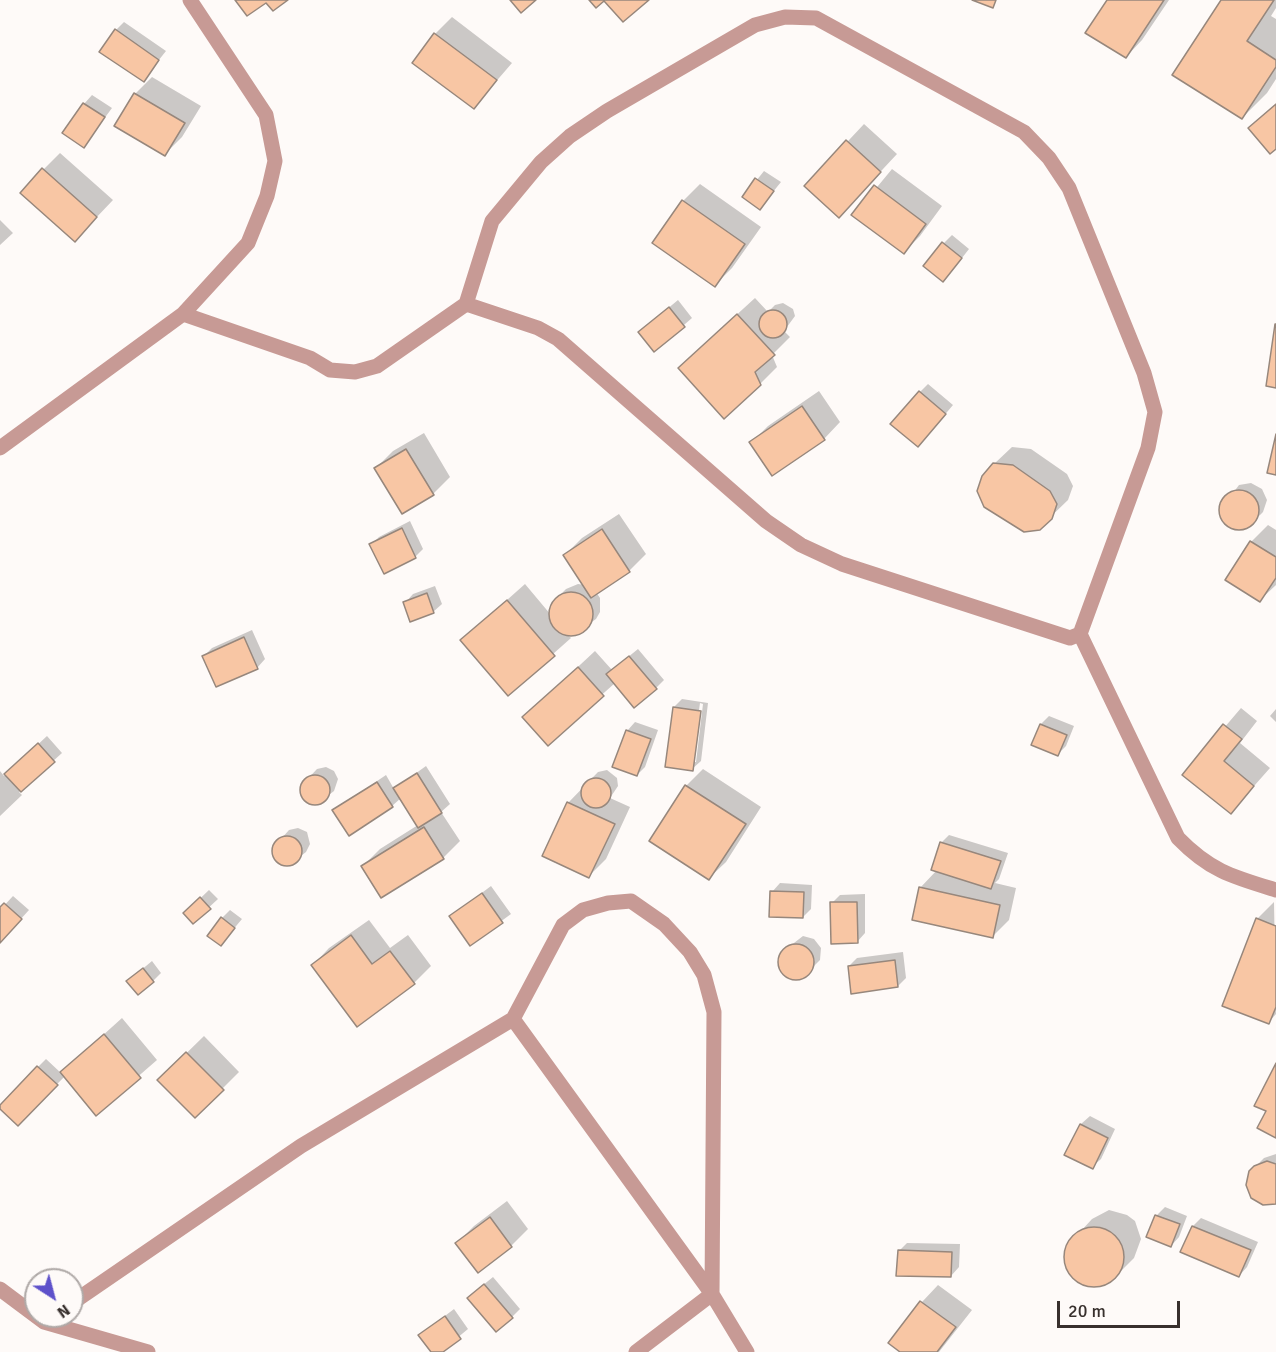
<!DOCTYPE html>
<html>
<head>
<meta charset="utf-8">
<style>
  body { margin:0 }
  #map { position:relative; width:1276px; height:1352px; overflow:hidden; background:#fefaf8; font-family:Signika,sans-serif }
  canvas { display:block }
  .north { position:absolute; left:24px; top:1268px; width:60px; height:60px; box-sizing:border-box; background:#fefaf8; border:2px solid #afa9a7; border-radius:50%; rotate:144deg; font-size:16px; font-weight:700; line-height:24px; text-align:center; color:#38302d }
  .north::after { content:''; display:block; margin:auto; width:21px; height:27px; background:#5e51ca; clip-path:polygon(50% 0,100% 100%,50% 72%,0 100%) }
  .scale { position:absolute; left:1057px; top:1301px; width:123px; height:27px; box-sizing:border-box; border:3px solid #38302d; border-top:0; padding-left:8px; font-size:18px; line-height:21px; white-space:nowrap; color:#38302d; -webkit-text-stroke:4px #fefaf8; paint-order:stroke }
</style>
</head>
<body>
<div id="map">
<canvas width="1276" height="1352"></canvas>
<div class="north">N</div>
<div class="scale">20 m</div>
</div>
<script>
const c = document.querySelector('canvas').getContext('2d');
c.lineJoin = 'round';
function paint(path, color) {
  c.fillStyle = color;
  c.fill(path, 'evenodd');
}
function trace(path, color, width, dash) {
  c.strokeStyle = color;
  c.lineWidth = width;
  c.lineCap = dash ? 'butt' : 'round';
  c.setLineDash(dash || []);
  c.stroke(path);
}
paint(new Path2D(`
  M1108,0H1169L1142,40L1126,57Z
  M1222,0H1276V8L1271,16L1276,19V79L1267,93L1242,118Z
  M452,17L512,63L474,107L435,34Z
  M124,22L166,51L143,80L116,30Z
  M152,77L201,106L182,137L165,154L135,94Z
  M92,95L112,108L84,146V104Z
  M864,124L897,154L855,199L806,186Z
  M60,153L113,200L75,240L43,170Z
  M892,169L942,206L920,236L904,252L854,215Z
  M764,171L781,182L760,208L744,196Z
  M700,184L761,227L732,268L715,285L683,201Z
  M0,220L13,233L0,245Z
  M952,235L969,249L951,272L944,243Z
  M755,298L768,312L775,305L783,303L793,309L795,316L784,331L790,337L772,355L777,367L760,384L697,351Z
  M678,300L692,318L655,350L649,324Z
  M928,384L953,405L926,437L920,392Z
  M819,391L840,422L824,439L751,443L768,426Z
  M424,433L450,477L433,494L376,468L393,451Z
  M1012,447L1031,449L1067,474L1073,486L1068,500L1039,528L994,464Z
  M1251,483L1262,489L1267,500L1263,512L1250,525L1232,527L1224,520L1221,509L1239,485Z
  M619,514L646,554L629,571L596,592L600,598V612L596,619L575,634H567L571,638L508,694L462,640L525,584L551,615L557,598L566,589L578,584L585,585L565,555L582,538Z
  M410,521L423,549L415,557L371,545L379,537Z
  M1268,525L1276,530V585L1260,600L1251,542Z
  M435,586L442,604L433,612L405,603L413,594Z
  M252,630L265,659L257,668L204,656L212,648Z
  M638,649L664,680L656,688L615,683L548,743L524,717L595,651L612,670Z
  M682,699L708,703L701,761L692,769L674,707ZM700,703L703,704L696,762H692Z
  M1241,708L1257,721L1240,743L1270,768L1231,812L1184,775Z
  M1276,709V722L1270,716Z
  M1049,716L1074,726L1066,746L1057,755L1033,744L1041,724Z
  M635,722L658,730L645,767L637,775L627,731Z
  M47,736L62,753L19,792L22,795L0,816V771L4,776Z
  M426,766L450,804L441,812L460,841L443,858L363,866L380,849L418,825L401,798L392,806L334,810L386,775L394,789Z
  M326,767L334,771L338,779L334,791L317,804L304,798L302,785L317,769Z
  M703,769L761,807L726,862L709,878L686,786Z
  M607,770L617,778L618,786L610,798L630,807L606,859L589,876L568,803L598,772Z
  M298,828L307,832L310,844L306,852L289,865L276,859L273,851L281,839L289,830Z
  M949,835L1008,853L999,879L995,883L1016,888L1009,920L992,937L920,888L937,870L941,843Z
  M780,883L812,885L811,909L803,917L772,892Z
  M491,886L511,914L470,944L451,916Z
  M209,890L218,899L193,922L185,913Z
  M865,894V933L857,942L832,903L840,895Z
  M13,896L29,910L0,942V910Z
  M1274,902L1276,1014L1269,1022L1257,919Z
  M230,910L242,919L221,944L222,918Z
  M369,920L390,948L408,935L431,966L414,983L357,1025L313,965L329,948Z
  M803,936L814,939L821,948L820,960L803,977L792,978L780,969L781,953Z
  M903,952L906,978L898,986L849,966L857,958Z
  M152,961L161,973L153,981H128Z
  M122,1018L157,1060L96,1113L65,1076L18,1124L38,1067L46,1059L61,1073Z
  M204,1036L239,1072L195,1116L159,1080Z
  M1090,1116L1115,1129L1101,1159L1092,1167L1066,1154L1081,1124Z
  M1276,1154V1202L1250,1172L1264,1158Z
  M507,1201L528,1229L511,1246L457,1243L474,1226Z
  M1165,1207L1187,1216L1179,1237L1171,1246L1156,1216Z
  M1109,1210L1127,1215L1135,1221L1141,1239L1134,1258L1117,1275L1109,1282L1092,1286L1075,1278L1066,1262L1069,1244L1092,1219Z
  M1201,1218L1258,1242L1247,1267L1239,1276L1193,1226Z
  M907,1243L960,1244L959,1267L951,1276L899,1251Z
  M493,1277L520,1309L512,1317L477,1290Z
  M938,1285L972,1310L939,1352H903L890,1342L922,1302Z
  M454,1309L468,1329L440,1352H432L420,1335Z`), '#0003');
const building = new Path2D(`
  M235,0H288L273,11L266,3L247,16Z
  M510,0H536L521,13Z
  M589,0H649L623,22L604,1L596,8Z
  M972,0H996L993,8Z
  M1107,0H1164L1126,58L1085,33Z
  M1221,0H1274L1247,41L1276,60V67L1242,119L1172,75Z
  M115,29L159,60L144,82L99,52Z
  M434,33L497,80L474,109L412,63Z
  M134,93L185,123L165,156L114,126Z
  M83,103L105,117L84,148L62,133Z
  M1276,104V149L1270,154L1248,128Z
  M846,140L881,172L839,218L804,186Z
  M42,168L97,217L75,242L20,193Z
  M755,178L774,191L760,210L742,197Z
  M874,185L926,224L904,254L851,215Z
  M682,200L745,244L715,287L652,243Z
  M942,242L962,258L943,282L923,266Z
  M669,307L685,327L654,352L638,332Z
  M759 324a14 14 0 1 1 28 0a14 14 0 1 1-28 0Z
  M737,314L775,355L755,372L761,385L724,419L678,368Z
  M1275,324H1276V388L1266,386Z
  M919,391L946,414L918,447L890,424Z
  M802,406L825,440L772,476L749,442Z
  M1276,434V475L1267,473Z
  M406,449L434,495L402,514L374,468Z
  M993,463L1013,465L1050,491L1057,504L1052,519L1040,530L1024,532L984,507L977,491L982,476Z
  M1219 510a20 20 0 1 1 40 0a20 20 0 1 1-40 0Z
  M402,528L416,558L384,574L369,544Z
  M602,529L630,572L591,598L563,555Z
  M1250,541L1276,557V578L1260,602L1225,580Z
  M549 614a22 22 0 1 1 44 0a22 22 0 1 1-44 0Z
  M427,593L434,613L410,622L403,602Z
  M507,600L555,656L508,696L460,640Z
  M244,637L258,669L216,687L202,656Z
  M629,656L657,689L634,708L606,674Z
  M578,667L604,696L548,746L522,717Z
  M673,707L701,711L693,771L665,767Z
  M1040,724L1067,735L1058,756L1031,745Z
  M1223,724L1242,739L1224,761L1254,786L1231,814L1182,775Z
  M626,730L651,739L637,776L612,767Z
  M38,743L55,762L21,792L4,774Z
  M417,773L442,813L418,828L393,788Z
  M300 790a15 15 0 1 1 30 0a15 15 0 1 1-30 0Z
  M581 793a15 15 0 1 1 30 0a15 15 0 1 1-30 0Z
  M377,782L393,807L349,836L332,810Z
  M685,785L746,824L709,880L649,841Z
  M567,802L615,824L589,878L542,856Z
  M424,827L444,859L381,898L361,866Z
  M272 851a15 15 0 1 1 30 0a15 15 0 1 1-30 0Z
  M940,842L1001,861L991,889L931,870Z
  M919,887L1000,905L993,938L912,920Z
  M770,891L804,892L803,918L769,917Z
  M482,893L503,923L470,946L449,916Z
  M200,897L211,909L193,924L183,913Z
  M830,902H857L858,943L831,944Z
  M4,903L22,919L0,943V907Z
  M221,917L235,928L221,946L207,936Z
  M1256,918L1276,926V1007L1269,1024L1222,1006Z
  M351,935L372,964L390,951L415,984L357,1027L311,965Z
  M778 962a18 18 0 1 1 36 0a18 18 0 1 1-36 0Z
  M895,960L898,987L851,994L848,966Z
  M143,968L154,982L138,995L126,981Z
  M104,1034L141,1078L96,1116L60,1072Z
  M186,1052L224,1090L195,1118L157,1080Z
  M1276,1063V1138L1257,1128L1266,1111L1254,1106Z
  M37,1066L58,1085L18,1126L0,1109V1105Z
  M1080,1124L1108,1138L1093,1169L1064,1155Z
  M1267,1161L1276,1164V1204L1263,1205L1251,1198L1246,1185L1249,1171L1254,1166Z
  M1155,1215L1180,1224L1171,1247L1146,1237Z
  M490,1217L512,1247L478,1273L455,1243Z
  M1192,1226L1251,1250L1239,1277L1180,1252Z
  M1064 1257a30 30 0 1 1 60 0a30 30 0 1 1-60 0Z
  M898,1250L952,1252L951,1277L896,1276Z
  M484,1284L513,1318L496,1332L467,1298Z
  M920,1301L956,1327L937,1352H900L888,1343Z
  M445,1316L461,1339L443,1352H431L418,1335Z`);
paint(building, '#f8c6a4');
trace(building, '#97877c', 1.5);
trace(new Path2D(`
  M466,304L492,221L541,162L570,136L607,111L755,25L785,17L816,18L1024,132L1049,158L1069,188L1144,373L1155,412L1148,448L1080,634
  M183,314L310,358L330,370L355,372L377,366L466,304L538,328L558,339L766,521L801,545L842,564L1070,638L1080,634L1178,838C1210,871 1233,877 1276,890
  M0,448L183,314L248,243L267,196L275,161L266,115L190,0
  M0,1289L44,1322L148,1352
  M72,1303L301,1146L513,1019
  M636,1352L712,1294L714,1012L704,975L690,952L664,924L631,901L608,903L583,910L563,925L513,1019L712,1294L747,1352`), '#c79a95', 15);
</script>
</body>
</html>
